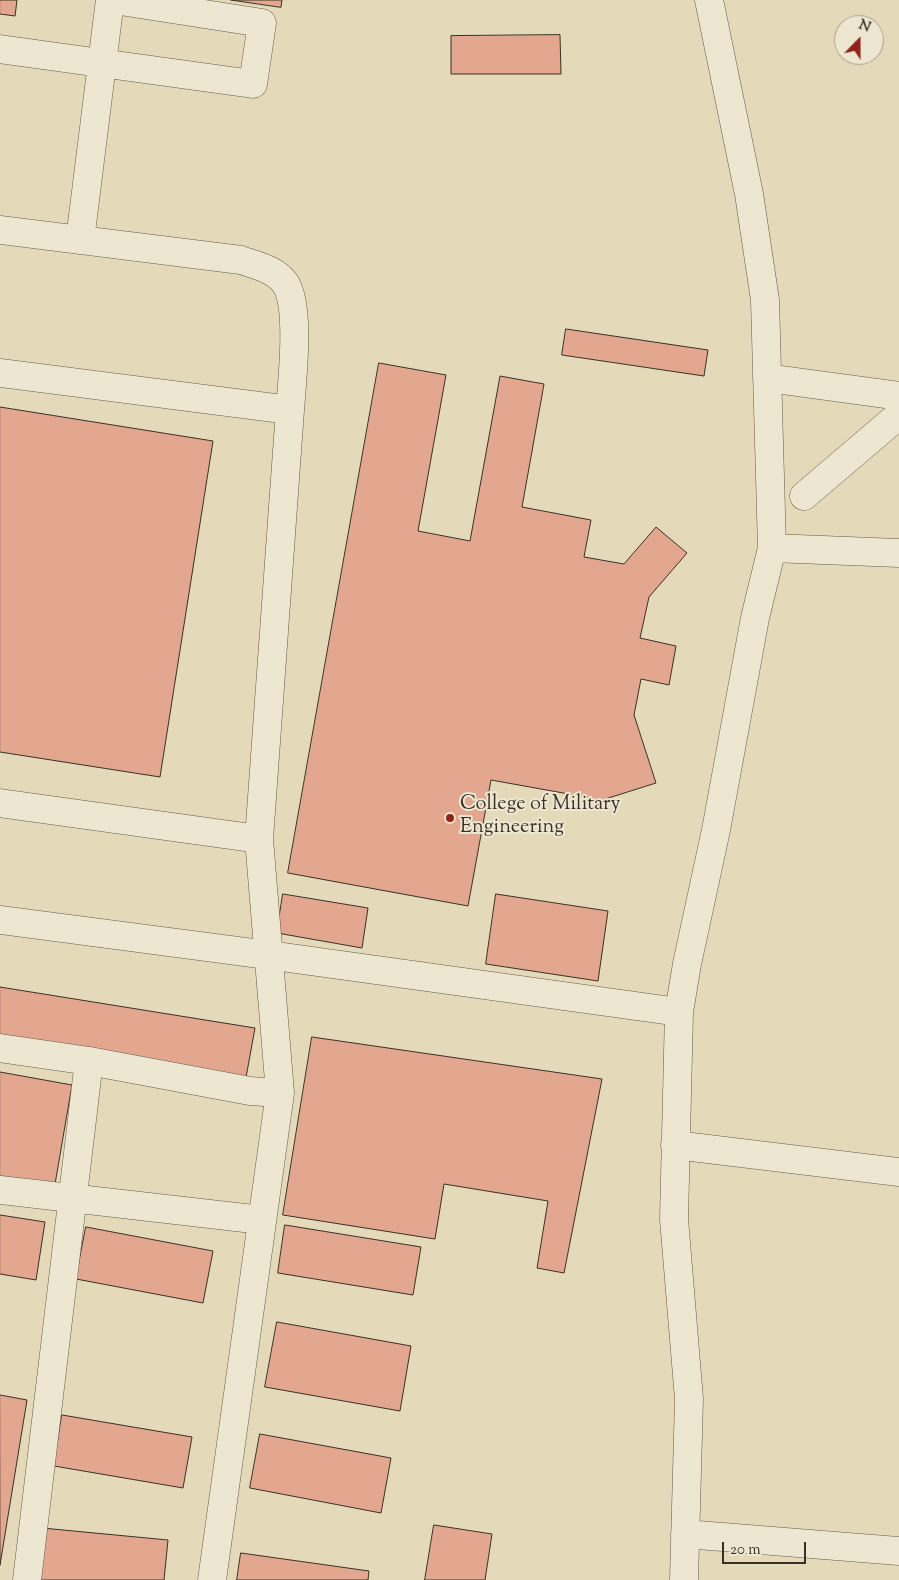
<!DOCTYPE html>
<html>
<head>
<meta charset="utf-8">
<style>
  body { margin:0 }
  #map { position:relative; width:899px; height:1580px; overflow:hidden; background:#e4dab9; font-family:"Sorts Mill Goudy",serif }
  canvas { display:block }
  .north { position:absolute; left:834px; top:15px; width:50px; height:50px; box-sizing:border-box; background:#ede7d2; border:1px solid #a59e8e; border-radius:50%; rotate:22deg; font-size:14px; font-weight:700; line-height:20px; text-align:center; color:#393127 }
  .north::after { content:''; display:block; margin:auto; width:18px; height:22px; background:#8f2418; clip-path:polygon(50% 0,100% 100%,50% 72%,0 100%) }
  .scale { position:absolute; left:722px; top:1542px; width:84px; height:22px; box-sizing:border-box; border:2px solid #393127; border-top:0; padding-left:6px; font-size:15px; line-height:18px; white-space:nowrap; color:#393127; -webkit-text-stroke:4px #ede7d2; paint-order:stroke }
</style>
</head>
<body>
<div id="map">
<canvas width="899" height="1580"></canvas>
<div class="north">N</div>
<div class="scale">20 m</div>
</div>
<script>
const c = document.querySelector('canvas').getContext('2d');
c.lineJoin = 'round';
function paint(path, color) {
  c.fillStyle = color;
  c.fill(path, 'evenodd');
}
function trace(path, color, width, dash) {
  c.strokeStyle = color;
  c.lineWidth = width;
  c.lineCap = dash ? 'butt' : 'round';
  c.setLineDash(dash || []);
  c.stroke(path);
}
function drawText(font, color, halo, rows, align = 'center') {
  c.font = font + ' "Sorts Mill Goudy",serif';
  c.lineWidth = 4;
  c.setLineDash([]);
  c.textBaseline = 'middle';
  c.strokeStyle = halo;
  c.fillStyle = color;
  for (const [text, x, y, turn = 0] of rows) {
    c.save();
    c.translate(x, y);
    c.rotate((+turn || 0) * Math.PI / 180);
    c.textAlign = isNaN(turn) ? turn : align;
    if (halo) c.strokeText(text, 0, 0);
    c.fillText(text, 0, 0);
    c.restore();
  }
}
const building = new Path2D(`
  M0,0H17L15,16L0,14Z
  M231,0H282L281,7Z
  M560,35L561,74H451V36Z
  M566,329L708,350L704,376L562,355Z
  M379,363L446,375L418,531L470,541L500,376L544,384L522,507L591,520L584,557L624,564L656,527L687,553L649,597L640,638L676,646L669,685L641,679L634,715L656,783L602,800L491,780L468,906L288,873Z
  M0,407L213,441L160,777L0,752Z
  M283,894L368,908L362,948L277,933Z
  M496,894L608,911L598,981L486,964Z
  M0,987L255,1028L245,1083L0,1041Z
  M312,1037L602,1079L564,1273L537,1268L548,1201L444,1184L435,1239L283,1215Z
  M0,1072L72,1085L54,1190L0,1181Z
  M0,1215L45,1222L36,1280L0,1274Z
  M285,1225L421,1247L413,1295L278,1273Z
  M86,1227L213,1251L203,1303L76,1279Z
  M277,1322L411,1346L400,1411L265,1387Z
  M0,1395L27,1400L0,1565Z
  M62,1415L192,1437L183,1488L54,1466Z
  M260,1434L391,1458L381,1513L250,1488Z
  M434,1525L492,1534L485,1580H425Z
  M42,1528L168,1540L164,1580H37Z
  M241,1553L369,1571L368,1580H237Z`);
paint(building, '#e3a790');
trace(building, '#393127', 1);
const minor = new Path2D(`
  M0,49L253,84L262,23L114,0
  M0,230L241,260C257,266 275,269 285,283C301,306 292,381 290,410
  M80,240L110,0
  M0,373L290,410L259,839L0,803
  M767,378L899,396
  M804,496L899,415
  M772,548L899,553
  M0,920L268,955L679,1012
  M0,1048L89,1061L250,1091L280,1093
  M675,1145L899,1172
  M0,1190L262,1220
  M685,1534L899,1551
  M27,1580L89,1061
  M212,1580L280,1093L259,839
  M684,1580L689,1399L674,1219L679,1012L687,964L716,830L755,618L772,548L765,300L749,194L709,0`);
trace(minor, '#645b4c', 29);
trace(minor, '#ede7d2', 28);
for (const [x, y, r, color] of [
  [450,818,5,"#8f2418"]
]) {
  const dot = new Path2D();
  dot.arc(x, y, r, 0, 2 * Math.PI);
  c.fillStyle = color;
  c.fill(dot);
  trace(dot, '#ede7d2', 2);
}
drawText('20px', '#393127', '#ede7d2', [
  ["College of Military",460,806],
  ["Engineering",460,829]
], 'left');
</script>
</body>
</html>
